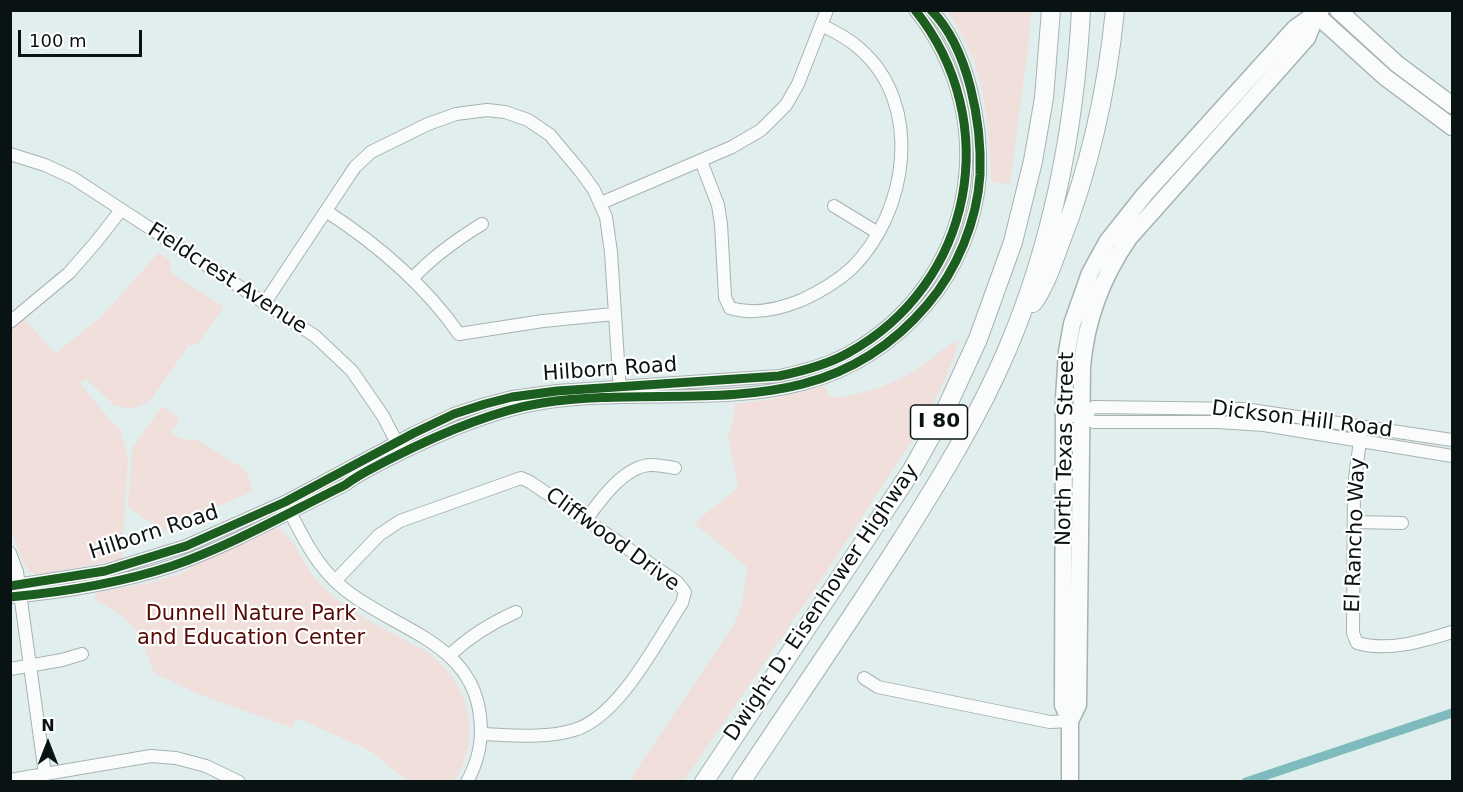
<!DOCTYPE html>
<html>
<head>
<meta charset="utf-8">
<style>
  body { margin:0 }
  #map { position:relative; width:1463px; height:792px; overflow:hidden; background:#e1eeee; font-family:"DejaVu Sans",sans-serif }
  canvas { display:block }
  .frame { position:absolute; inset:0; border:12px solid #0a1313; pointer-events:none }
  .north { position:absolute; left:18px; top:714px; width:60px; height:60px; -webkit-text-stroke:4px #fff; paint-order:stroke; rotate:0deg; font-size:16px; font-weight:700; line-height:24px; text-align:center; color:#0a1313 }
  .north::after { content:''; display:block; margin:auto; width:21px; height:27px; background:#0a1313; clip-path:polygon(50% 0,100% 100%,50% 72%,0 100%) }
  .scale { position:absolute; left:18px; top:30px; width:124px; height:27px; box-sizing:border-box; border:3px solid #0a1313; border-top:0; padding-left:8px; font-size:18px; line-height:21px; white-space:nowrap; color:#0a1313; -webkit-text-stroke:4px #fff; paint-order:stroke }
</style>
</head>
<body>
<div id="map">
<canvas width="1463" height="792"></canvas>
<div class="frame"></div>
<div class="north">N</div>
<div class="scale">100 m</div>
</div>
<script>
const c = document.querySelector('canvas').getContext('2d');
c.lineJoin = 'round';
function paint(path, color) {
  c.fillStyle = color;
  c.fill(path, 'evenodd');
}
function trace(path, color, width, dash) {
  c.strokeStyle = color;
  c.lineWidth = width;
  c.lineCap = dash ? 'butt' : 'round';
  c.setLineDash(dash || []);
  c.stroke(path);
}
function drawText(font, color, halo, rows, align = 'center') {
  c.font = font + ' "DejaVu Sans",sans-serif';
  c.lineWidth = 4.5;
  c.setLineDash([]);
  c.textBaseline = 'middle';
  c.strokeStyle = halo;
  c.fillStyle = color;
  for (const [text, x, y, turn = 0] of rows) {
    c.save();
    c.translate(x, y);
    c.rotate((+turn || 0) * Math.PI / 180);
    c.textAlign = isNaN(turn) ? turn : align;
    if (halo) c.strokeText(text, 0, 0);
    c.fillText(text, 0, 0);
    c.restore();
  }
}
paint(new Path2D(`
  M948,11H1031L1029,41L1010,184L991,182C991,145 987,106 977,70C971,50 958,29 948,11Z
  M158,253L170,260L171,271L176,276L224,307L197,345L194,343L191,347L189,345L150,401L132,409L114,405L86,379L80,383L111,421L120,429L128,457L122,559L37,575C20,569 19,546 11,532V331L24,319L56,353L102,316Z
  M959,340C943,399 906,449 873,500C812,596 747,687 684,781H629L733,626L742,604L747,567L694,523L738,488L728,436L734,418V404L773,399L825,386L828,394L835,398C866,393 890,386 917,369C933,359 940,349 959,340Z
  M162,406L180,419L171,432L180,439L198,440L242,468L248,474L253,491L162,531L128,507L132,449Z
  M278,528C297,541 303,566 319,583C346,612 392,632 427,652C471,685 482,734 455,781H407L371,751L297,718L292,728L198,694L154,673C139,629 136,622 95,600L96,593L143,584L186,572L194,564L271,529Z`), '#f0dfdb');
trace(new Path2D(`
  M1246,782L1452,713`), '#7fbabc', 9);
const minor = new Path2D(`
  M10,154L45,165L73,178L315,336L352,371L383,416L399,447
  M701,161L718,205L721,224L725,297L730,308C753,315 780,309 802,300C819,292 838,281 852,268C908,212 924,105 860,49C849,39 834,31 821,25
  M601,203L732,147L761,130L786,105L798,84L827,10
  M834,206L878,233
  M326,211C377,244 424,284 459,334L543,321L614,314
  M412,279C432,257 456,240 482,224
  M264,304L343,185L355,167L371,152L428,124L456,114L487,110L505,112L528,120L550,135L581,172L594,190L606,217L611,252L620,392
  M10,322L69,273L96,242L121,210
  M1065,416H1081L1094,422H1218L1264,425L1452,456
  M1081,416L1094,407L1244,409L1452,440
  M1361,433L1354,486L1353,633L1357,643C1388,652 1423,641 1452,632
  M287,506C302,536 317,567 343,588C392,629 472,641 480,716C483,740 479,760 467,782
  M586,520C600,500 625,465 652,465C660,465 668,467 675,468
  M1354,522L1402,523
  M10,553L17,572L45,774
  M335,581L379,535L400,521L521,478L530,482L677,582L685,592L682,603C657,641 619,717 574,730C545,739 511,735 482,734
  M10,586L105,571L186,546L285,502L414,433L454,414L485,404L512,397L557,391L779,376C803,371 827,365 848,353C974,284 1004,121 915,10
  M10,597C64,592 120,583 172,566C232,545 288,513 345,485C359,474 375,467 390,459C435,436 492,411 542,403C683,382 820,431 927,305C957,270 977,221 980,175C982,124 969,48 931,10
  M450,655C470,636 491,623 516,612
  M10,669L62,660L82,654
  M864,678L878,687L1050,722L1070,721
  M10,780L151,756L176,758L206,766L239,782`);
const major = new Path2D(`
  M1311,10L1385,77L1452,127
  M1338,10L1397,64L1452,105
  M1070,721L1078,705L1082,367C1086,319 1102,277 1129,238L1307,38L1316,15
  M1070,782V721L1063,705L1064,398L1067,352L1072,324L1090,273L1107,242L1145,194L1295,28L1321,10`);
const highway = new Path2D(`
  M1033,303C1046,285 1053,262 1061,241C1090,167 1107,90 1115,10
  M704,782L912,470L945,411L978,339L1013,242L1033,161L1044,98L1051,10
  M741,782C794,702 848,624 899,544C939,481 978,418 1007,350C1053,242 1075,127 1081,10`);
trace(minor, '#a8b2b3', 14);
trace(major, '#a8b2b3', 19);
trace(highway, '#a8b2b3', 20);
trace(minor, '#fafcfc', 12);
trace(major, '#fafcfc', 16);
trace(highway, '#fafcfc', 18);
trace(new Path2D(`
  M10,586L105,571L186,546L285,502L414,433L454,414L485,404L512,397L557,391L779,376C803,371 827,365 848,353C974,284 1004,121 915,10
  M10,597C64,592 120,583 172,566C232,545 288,513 345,485C359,474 375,467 390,459C435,436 492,411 542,403C683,382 820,431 927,305C957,270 977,221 980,175C982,124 969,48 931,10`), '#1b5e20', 9);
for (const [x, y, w] of [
  [939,422,57]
]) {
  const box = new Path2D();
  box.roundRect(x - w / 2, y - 17, w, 34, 4.5);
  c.fillStyle = '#fff';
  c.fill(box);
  trace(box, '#0a1313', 1.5);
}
drawText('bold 20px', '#0a1313', null, [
  ["I 80",939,422]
]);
drawText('21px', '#0a1313', '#fff', [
  ["Fieldcrest Avenue",227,279,33],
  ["Hilborn Road",610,370,-4],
  ["Dickson Hill Road",1302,420,7],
  ["North Texas Street",1066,449,-89],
  ["Hilborn Road",154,533,-18],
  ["El Rancho Way",1356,535,-88],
  ["Cliffwood Drive",612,540,36],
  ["Dwight D. Eisenhower Highway",822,603,-56]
]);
drawText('21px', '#550a04', '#fff', [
  ["Dunnell Nature Park",251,615],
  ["and Education Center",251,639]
]);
</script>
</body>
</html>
